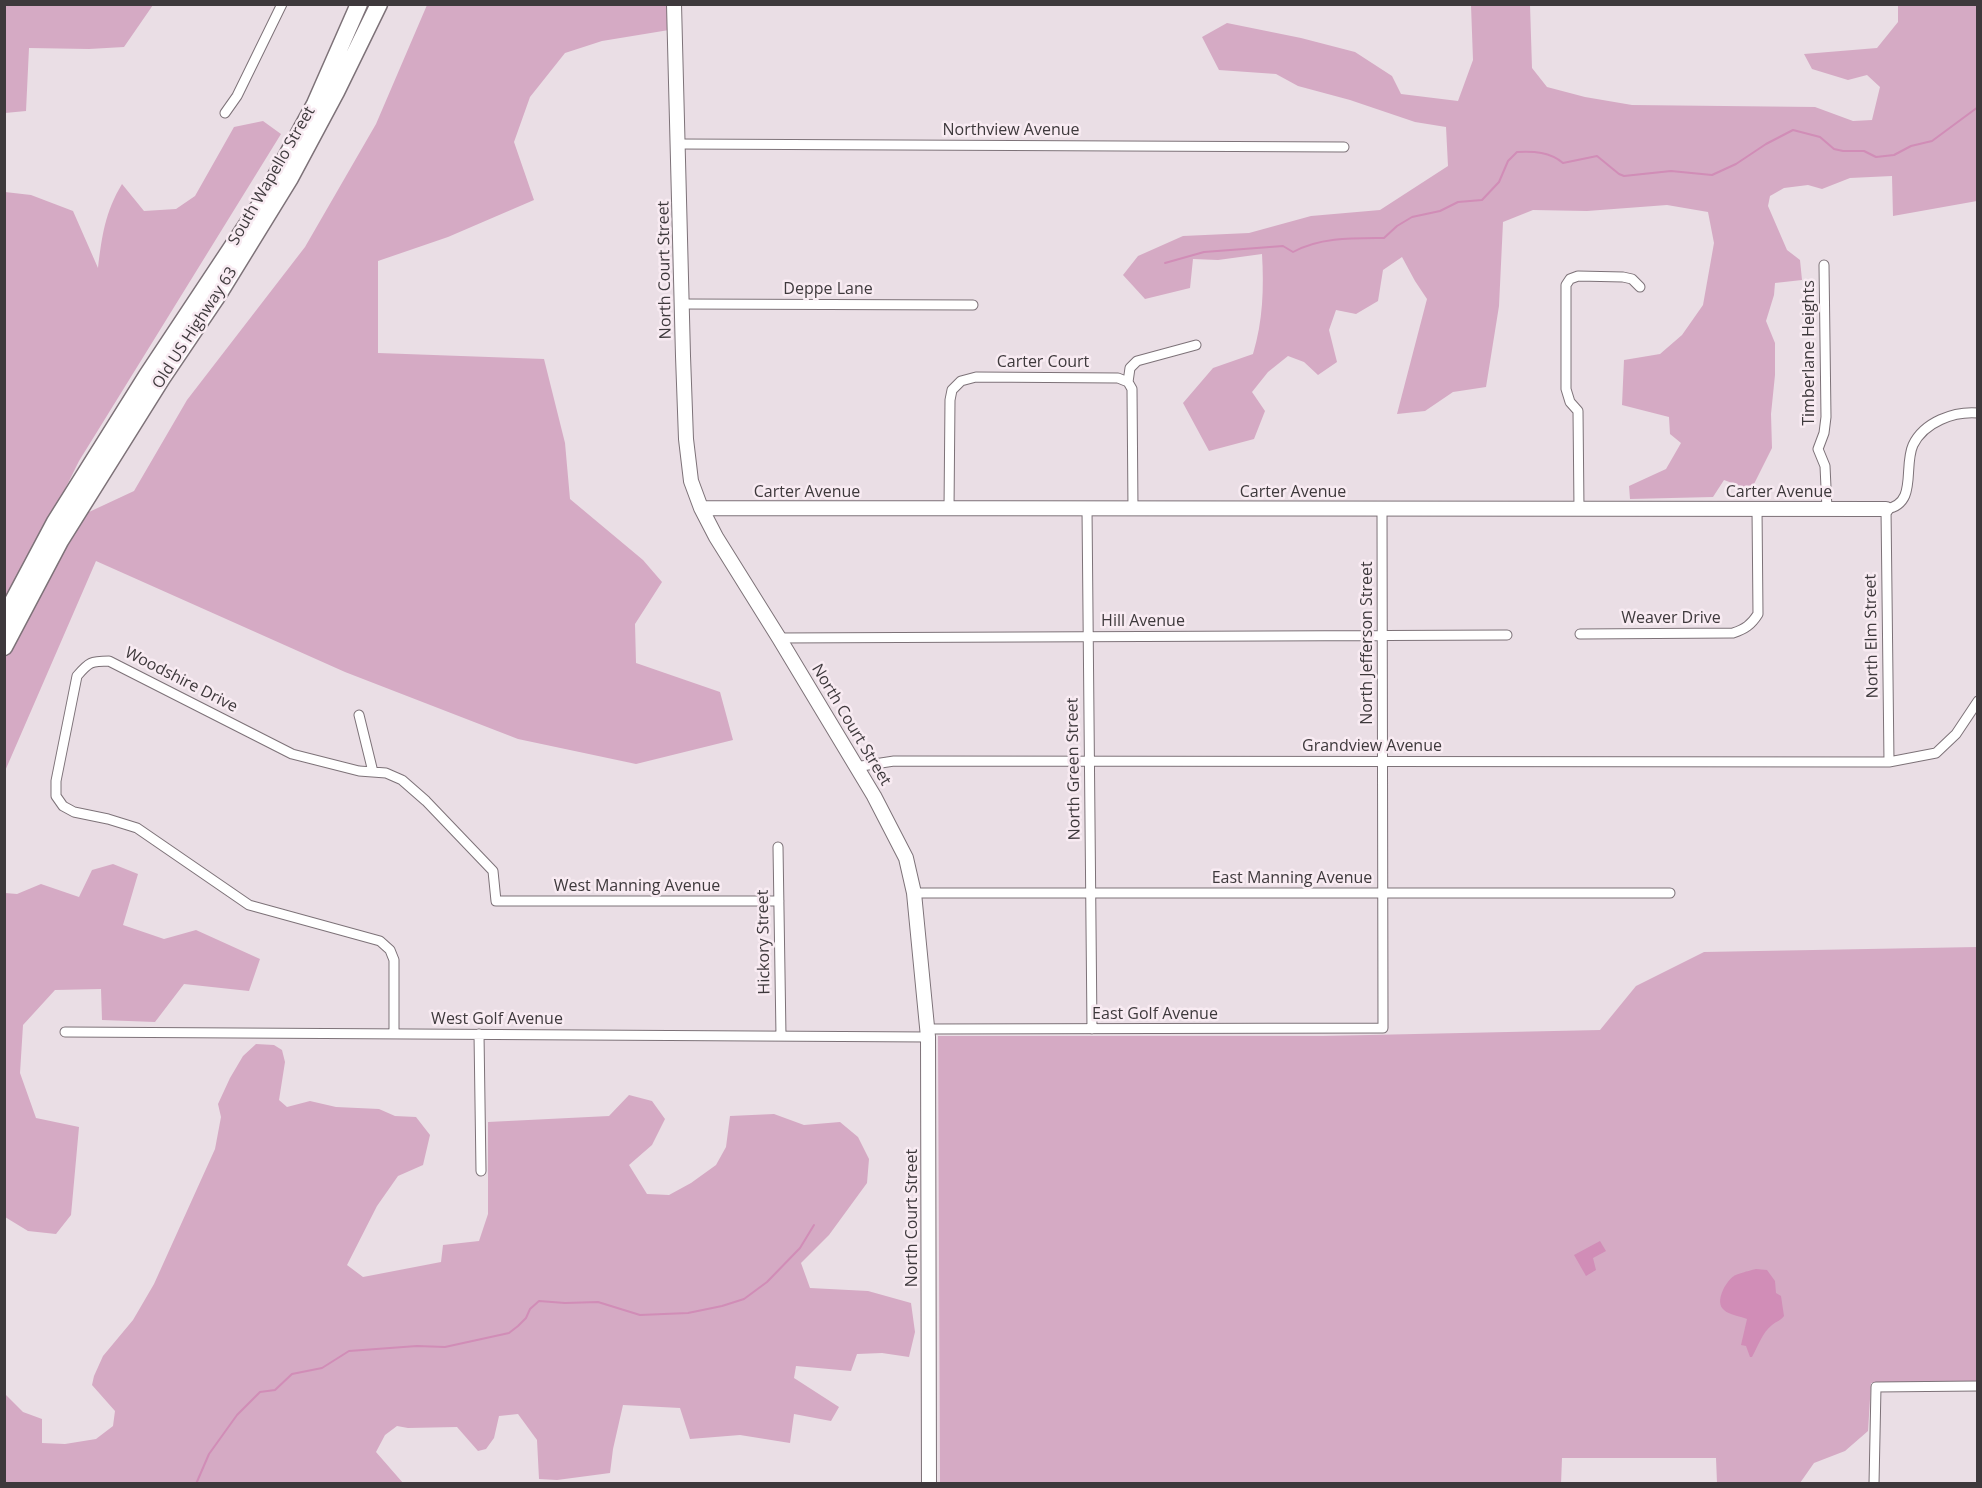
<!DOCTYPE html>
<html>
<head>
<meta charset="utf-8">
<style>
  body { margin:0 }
  #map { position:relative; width:1982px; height:1488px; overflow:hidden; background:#eadee5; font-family:"Open Sans",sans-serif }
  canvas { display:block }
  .frame { position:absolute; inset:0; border:6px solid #3e393c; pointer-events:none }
</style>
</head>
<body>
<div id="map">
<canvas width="1982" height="1488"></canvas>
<div class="frame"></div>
</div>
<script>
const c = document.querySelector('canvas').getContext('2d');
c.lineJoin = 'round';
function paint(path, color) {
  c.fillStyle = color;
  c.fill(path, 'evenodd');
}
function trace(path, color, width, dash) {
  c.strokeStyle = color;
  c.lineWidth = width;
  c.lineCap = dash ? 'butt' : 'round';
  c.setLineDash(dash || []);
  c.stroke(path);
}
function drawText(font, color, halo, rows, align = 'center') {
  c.font = font + ' "Open Sans",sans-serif';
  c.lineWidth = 5;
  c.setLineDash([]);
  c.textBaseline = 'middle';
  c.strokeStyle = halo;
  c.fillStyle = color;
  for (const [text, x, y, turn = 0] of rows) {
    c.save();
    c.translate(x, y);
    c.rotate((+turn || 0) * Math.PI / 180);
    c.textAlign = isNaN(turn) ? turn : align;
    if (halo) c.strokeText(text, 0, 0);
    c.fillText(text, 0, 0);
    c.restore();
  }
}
paint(new Path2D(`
  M5,4H153V5L124,47L89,49L29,48L26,111L5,113Z
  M427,5H674L675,29L602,41L565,53L530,97L514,142L534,200L448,237L378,261V353L544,359L565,443L570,499L643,560L662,582L635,624L636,663L720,692L733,740L636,764L518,739L345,672L96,561L5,771V647L74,519L134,491L187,400L305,247L376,124Z
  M1471,5H1530L1532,68L1547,87L1585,97L1632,105L1815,107L1853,121L1872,120L1880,87L1867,75L1848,80L1812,69L1804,54L1877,48L1898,22V5H1977V201L1893,216L1892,176L1850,178L1822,189L1808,185L1784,188L1770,196L1768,206L1787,250L1800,260L1802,280L1775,283L1774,295L1766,321L1775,343V375L1771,414L1772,448L1751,490L1724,480L1713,497L1630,499L1629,486L1666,469L1681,443L1670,434L1669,417L1622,405L1624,360L1660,354L1682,335L1703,305L1714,243L1708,212L1667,205L1587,211L1533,210L1503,222L1499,306L1486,387L1453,392L1425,411L1397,414L1427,299L1415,281L1402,257L1383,270L1378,301L1356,314L1336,310L1329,330L1337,362L1318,375L1304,362L1288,356L1268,372L1252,392L1265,411L1254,439L1209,451L1183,403L1213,368L1253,354C1263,321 1264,288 1262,254L1218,260L1193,259L1190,288L1145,299L1123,275L1138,256L1183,236L1249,233L1311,216L1380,210L1448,166L1446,127L1415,122L1350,100L1298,86L1276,74L1219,70L1202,37L1227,23L1301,38L1355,52L1392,76L1401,94L1458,101L1473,60Z
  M263,121L281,134L79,461L5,610V192L31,195L73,211L98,268C102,236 105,212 122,184L144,211L176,209L195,196L234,127Z
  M113,864L138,874L123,925L164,939L196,930L260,959L249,991L184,984L155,1022L102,1020L101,989L55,990L23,1025L20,1073L36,1118L79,1127L71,1215L56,1234L28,1231L5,1217V893L17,894L41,884L79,897L92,870Z
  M1977,947V1382L1871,1383L1868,1431L1845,1451L1814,1463L1800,1483H1717L1716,1458H1562L1561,1484L940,1483L938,1036H1323L1600,1030L1636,986L1704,952Z
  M256,1044L274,1045L282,1050L285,1062L279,1100L287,1107L310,1101L336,1107L379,1109L395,1116L416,1117L430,1135L423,1165L398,1176L377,1206L347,1265L363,1277L441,1262L443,1245L479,1241L488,1214V1122L609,1116L629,1095L652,1101L665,1119L652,1145L629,1165L647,1194L669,1195L691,1183L716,1165L726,1147L730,1116L774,1114L804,1125L840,1122L858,1137L869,1159L867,1183L829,1235L801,1263L810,1288L868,1291L911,1303L915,1332L909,1357L882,1353L857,1354L851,1371L796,1366L794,1378L839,1407L831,1421L794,1414L790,1443L740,1435L690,1439L680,1408L623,1405L613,1449L610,1473L557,1480L539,1479L537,1440L518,1414L499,1416L494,1438L486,1449L478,1451L457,1427L408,1428L397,1426L385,1435L376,1452L403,1483H5V1394L23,1412L42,1419V1443L65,1444L96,1439L113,1426L115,1411L92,1385L94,1376L103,1356L133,1320L154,1284L215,1149L221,1117L218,1104L230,1078L243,1056Z`), '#d5aac4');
paint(new Path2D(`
  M1600,1241L1606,1251L1593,1258L1596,1270L1586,1276L1574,1255Z
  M1756,1269L1767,1270L1775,1281L1776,1293L1781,1296L1784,1316C1780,1321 1777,1321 1772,1325C1762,1333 1758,1346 1752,1357H1750L1746,1346L1741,1345L1747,1319C1740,1316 1729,1315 1724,1310C1714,1302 1726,1281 1734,1276C1736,1274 1752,1270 1756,1269Z`), '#d18db7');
trace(new Path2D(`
  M1165,263L1204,252L1283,246L1293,252C1320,237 1353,238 1384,238L1397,226L1412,217L1440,211L1458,202L1482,200L1499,182L1508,161L1517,152C1534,151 1550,152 1563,163L1597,156L1619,174L1624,176L1671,171L1712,175L1736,164L1766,144L1793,130L1820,137L1834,149L1843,151H1864L1876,157L1894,155L1911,146L1932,141L1978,107
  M196,1484L209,1454L237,1415L260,1392L275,1390L292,1374L322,1368L349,1351L417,1346L445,1347L509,1333L518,1326L526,1318L530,1309L539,1301L565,1303L598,1302L640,1315L688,1313L722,1306L744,1299L767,1282L800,1248L814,1225`), '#d18db7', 2);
const street = new Path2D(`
  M225,113L237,96L282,4
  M679,144L1344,147
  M1824,265L1826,417L1824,433L1818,449L1825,466L1827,509
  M682,304L973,305
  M1128,382L1130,368L1137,361L1196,345
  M949,509L950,400L952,390L961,381L976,377L1118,378L1128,382L1132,389L1133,509
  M1087,509L1092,1029
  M1579,509L1578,411L1570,402L1566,389V285L1570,279L1578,276L1623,277L1632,279L1640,287
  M1580,634L1733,633C1745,629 1751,625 1758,614L1757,509
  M779,638L1507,635
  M359,715L373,772
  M1889,762L1886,509C1918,504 1903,467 1913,445C1924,422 1954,411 1978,413
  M855,767L894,761L1889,762L1936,753L1956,734L1978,701
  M778,847L781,1036
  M914,893H1670
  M927,1029L1383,1028L1382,509
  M65,1032L928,1037
  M394,1034V960L390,950L380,941L249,905L137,828L108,819L74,812L63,806L56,796V781L77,676C89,662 91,661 109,661L292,754L359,771L386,773L402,780L426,801L493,871L496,901H779
  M479,1034L481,1171
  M1874,1484L1876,1387L1978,1386`);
const secondary = new Path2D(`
  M674,4L683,356L686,439L691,481L701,508L716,537L779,638L874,796L906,858L914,893L928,1037L929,1484
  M701,508L1886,509`);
const highway = new Path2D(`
  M4,618L55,522L146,377L260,205L315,104L359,4
  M4,647L60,541L162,378L218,295L290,178L336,92L379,4`);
trace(street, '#7d7278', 11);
trace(secondary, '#7d7278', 16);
trace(highway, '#7d7278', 19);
trace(street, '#fff', 9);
trace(secondary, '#fff', 14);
trace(highway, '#fff', 16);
drawText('16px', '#3e393c', '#f8ebf2', [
  ["Northview Avenue",1011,130],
  ["South Wapello Street",272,176,-60],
  ["North Court Street",665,270,-91],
  ["Deppe Lane",828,289],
  ["Old US Highway 63",195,328,-57],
  ["Timberlane Heights",1809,353,-90],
  ["Carter Court",1043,362],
  ["Carter Avenue",807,492],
  ["Carter Avenue",1293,492],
  ["Carter Avenue",1779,492],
  ["Weaver Drive",1671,618],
  ["Hill Avenue",1143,621],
  ["North Elm Street",1872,636,-91],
  ["North Jefferson Street",1367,643,-90],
  ["Woodshire Drive",181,680,27],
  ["North Court Street",851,725,59],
  ["Grandview Avenue",1372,746],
  ["North Green Street",1074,769,-91],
  ["East Manning Avenue",1292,878],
  ["West Manning Avenue",637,886],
  ["Hickory Street",764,942,-91],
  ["East Golf Avenue",1155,1014],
  ["West Golf Avenue",497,1019],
  ["North Court Street",912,1218,-90]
]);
</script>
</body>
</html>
